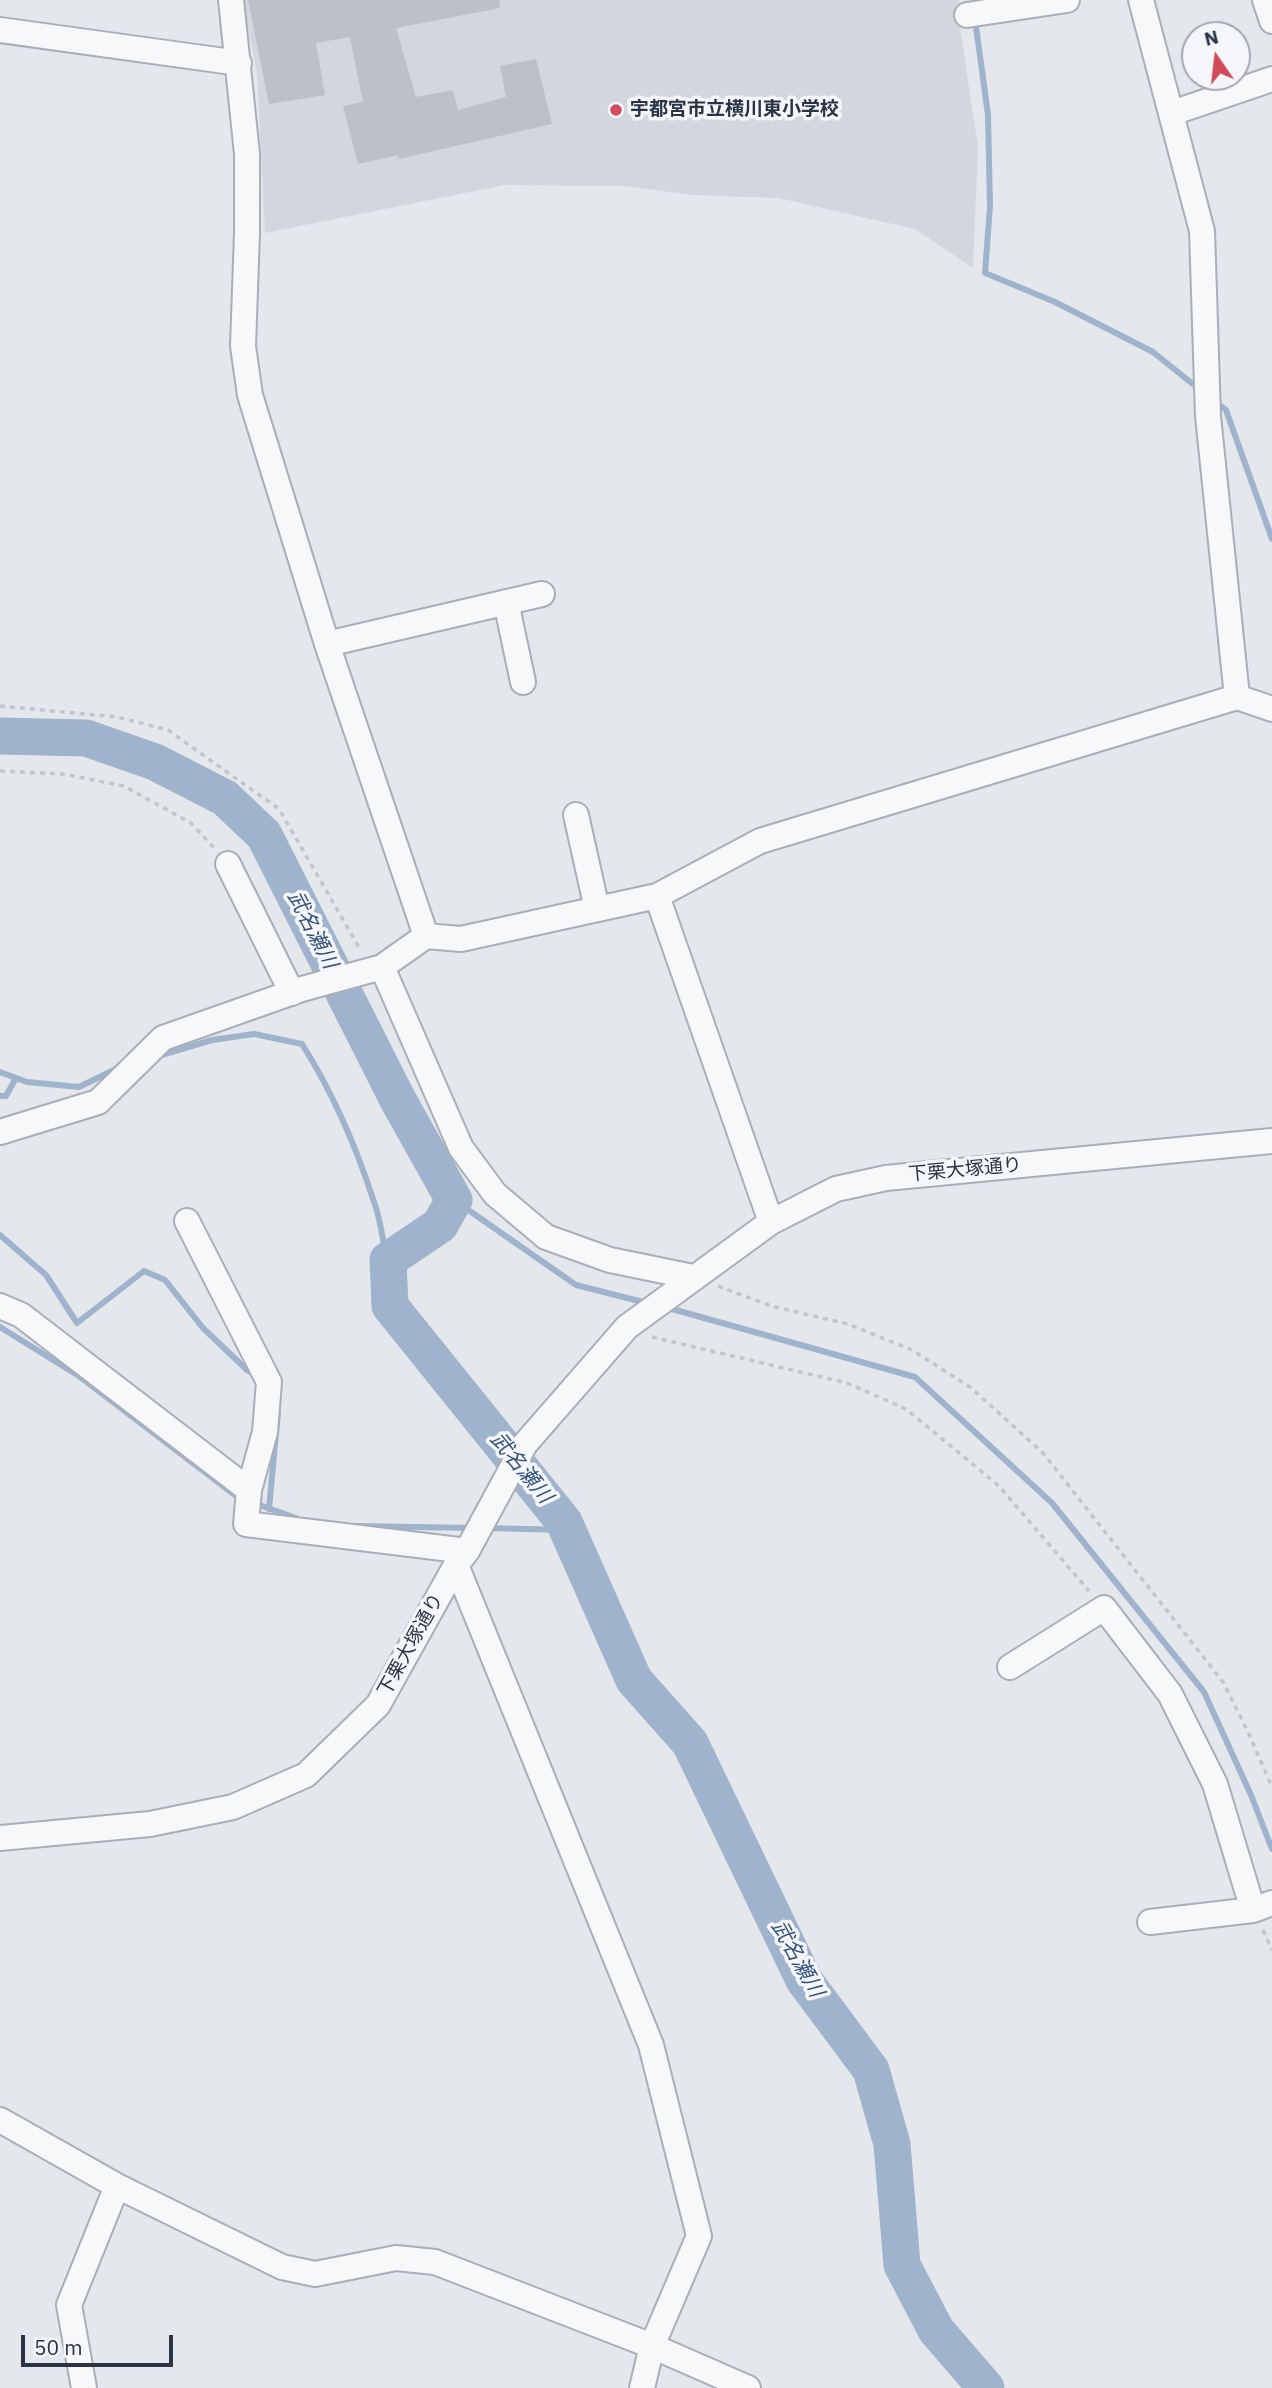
<!DOCTYPE html>
<html>
<head>
<meta charset="utf-8">
<style>
  body { margin:0 }
  #map { position:relative; width:1272px; height:2388px; overflow:hidden; background:#e4e7ec; font-family:"IBM Plex Sans",sans-serif }
  canvas { display:block }
  .north { position:absolute; left:1181px; top:21px; width:70px; height:70px; box-sizing:border-box; background:#f4f6f9; border:2px solid #a4a8b1; border-radius:50%; rotate:346deg; font-size:19px; font-weight:700; line-height:28px; text-align:center; color:#2b3445 }
  .north::after { content:''; display:block; margin:auto; width:24px; height:32px; background:#d1495b; clip-path:polygon(50% 0,100% 100%,50% 72%,0 100%) }
  .scale { position:absolute; left:21px; top:2335px; width:152px; height:32px; box-sizing:border-box; border:4px solid #2b3445; border-top:0; padding-left:9px; font-size:21px; line-height:24px; white-space:nowrap; color:#2b3445; -webkit-text-stroke:5px #f4f6f9; paint-order:stroke }
</style>
</head>
<body>
<div id="map">
<canvas width="1272" height="2388"></canvas>
<div class="north">N</div>
<div class="scale">50 m</div>
</div>
<script>
const c = document.querySelector('canvas').getContext('2d');
c.lineJoin = 'round';
function paint(path, color) {
  c.fillStyle = color;
  c.fill(path, 'evenodd');
}
function trace(path, color, width, dash) {
  c.strokeStyle = color;
  c.lineWidth = width;
  c.lineCap = dash ? 'butt' : 'round';
  c.setLineDash(dash || []);
  c.stroke(path);
}
function drawText(font, color, halo, rows, align = 'center') {
  c.font = font + ' "IBM Plex Sans","Noto Sans JP",sans-serif';
  c.lineWidth = 7;
  c.setLineDash([]);
  c.textBaseline = 'middle';
  c.strokeStyle = halo;
  c.fillStyle = color;
  for (const [text, x, y, turn = 0] of rows) {
    c.save();
    c.translate(x, y);
    c.rotate((+turn || 0) * Math.PI / 180);
    c.textAlign = isNaN(turn) ? turn : align;
    if (halo) c.strokeText(text, 0, 0);
    c.fillText(text, 0, 0);
    c.restore();
  }
}
paint(new Path2D(`
  M243,0H959L958,14L978,147L973,268L915,229L778,198L693,195L626,186L505,185L265,233L257,74Z`), '#d2d6de');
trace(new Path2D(`
  M975,19L988,115L990,206L985,273L1055,302L1153,352L1199,389
  M1216,402L1226,410L1272,539
  M158,1056L212,1040L254,1034L302,1044C333,1093 356,1146 374,1202C381,1220 382,1241 388,1260
  M0,1072L27,1082L79,1087L118,1068
  M0,1096H6L16,1078
  M454,1200L576,1285L647,1303
  M0,1235L46,1275L77,1323L144,1271L165,1280L203,1328L247,1370L257,1376
  M665,1307L915,1377L1052,1503L1204,1692L1251,1795L1272,1849
  M0,1327L79,1376L235,1495L244,1499
  M254,1503L296,1518
  M269,1509L278,1412
  M356,1526L474,1528
  M485,1528L568,1530`), '#9fb4cc', 6);
trace(new Path2D(`
  M0,736L86,738L155,762L225,798L264,835L398,1100L454,1200L440,1225L388,1260L390,1306L564,1522L634,1680L690,1743L804,1980L871,2070L892,2144L902,2265L936,2330L986,2388`), '#9fb4cc', 37);
paint(new Path2D(`
  M248,0H499L500,8L396,28L416,97L453,90L458,110L506,97L500,66L536,59L552,124L399,159L398,155L358,164L343,106L363,102L350,37L316,43L325,95L269,104Z`), '#bbc0ca');
const minor = new Path2D(`
  M1141,0L1202,231L1208,416L1237,697L1272,709
  M1265,0L1272,21
  M967,15L1067,0
  M0,30L239,63
  M1172,113L1272,79
  M506,602L523,682
  M327,644L542,594
  M576,815L597,909
  M228,864L292,993
  M657,896L771,1222
  M426,936L461,939L657,896L760,841L1237,697
  M382,967L461,1148L495,1194L546,1237L610,1260L693,1277
  M0,1132L98,1102L163,1038L302,989L382,967L426,936L327,644L250,395L243,346L247,233V154L231,0
  M187,1221L269,1382L265,1432L249,1490
  M0,1306L21,1315L249,1490L246,1524L467,1551
  M456,1565L651,2045L699,2236L652,2346L642,2388
  M1010,1667L1104,1608L1170,1694L1215,1784L1253,1910
  M0,1838L150,1824L233,1807L306,1775L378,1705L456,1565L467,1551L525,1444L627,1327L771,1222L836,1189L886,1178L1272,1141
  M1150,1922L1253,1910L1272,1903
  M0,2120L117,2186L282,2267L315,2274L396,2258L435,2262L652,2346L748,2388
  M84,2388L69,2305L117,2186`);
trace(minor, '#a9aeb7', 28);
trace(new Path2D(`
  M0,706L117,717L168,730L279,809L360,949
  M0,771L63,774L124,786L191,823L215,849
  M718,1286L771,1306L848,1324L912,1350L970,1387L1043,1453L1223,1682L1249,1734L1272,1787
  M652,1337L847,1383L906,1409L999,1486L1089,1591
  M1263,1930L1272,1950`), '#c2c5cb', 3.5, [5, 5]);
trace(minor, '#f7f8fa', 24);
for (const [x, y, r, color] of [
  [616,110,7,"#d1495b"]
]) {
  const dot = new Path2D();
  dot.arc(x, y, r, 0, 2 * Math.PI);
  c.fillStyle = color;
  c.fill(dot);
  trace(dot, '#f4f6f9', 2.5);
}
drawText('bold 19px', '#2b3445', '#f4f6f9', [
  ["宇都宮市立横川東小学校",630,110]
], 'left');
drawText('19px', '#2b3445', '#f4f6f9', [
  ["下栗大塚通り",965,1170,-5],
  ["下栗大塚通り",411,1645,-61]
]);
drawText('italic 21px', '#34527a', '#f4f6f9', [
  ["武名瀬川",312,930,63],
  ["武名瀬川",521,1468,51],
  ["武名瀬川",797,1959,61]
]);
</script>
</body>
</html>
